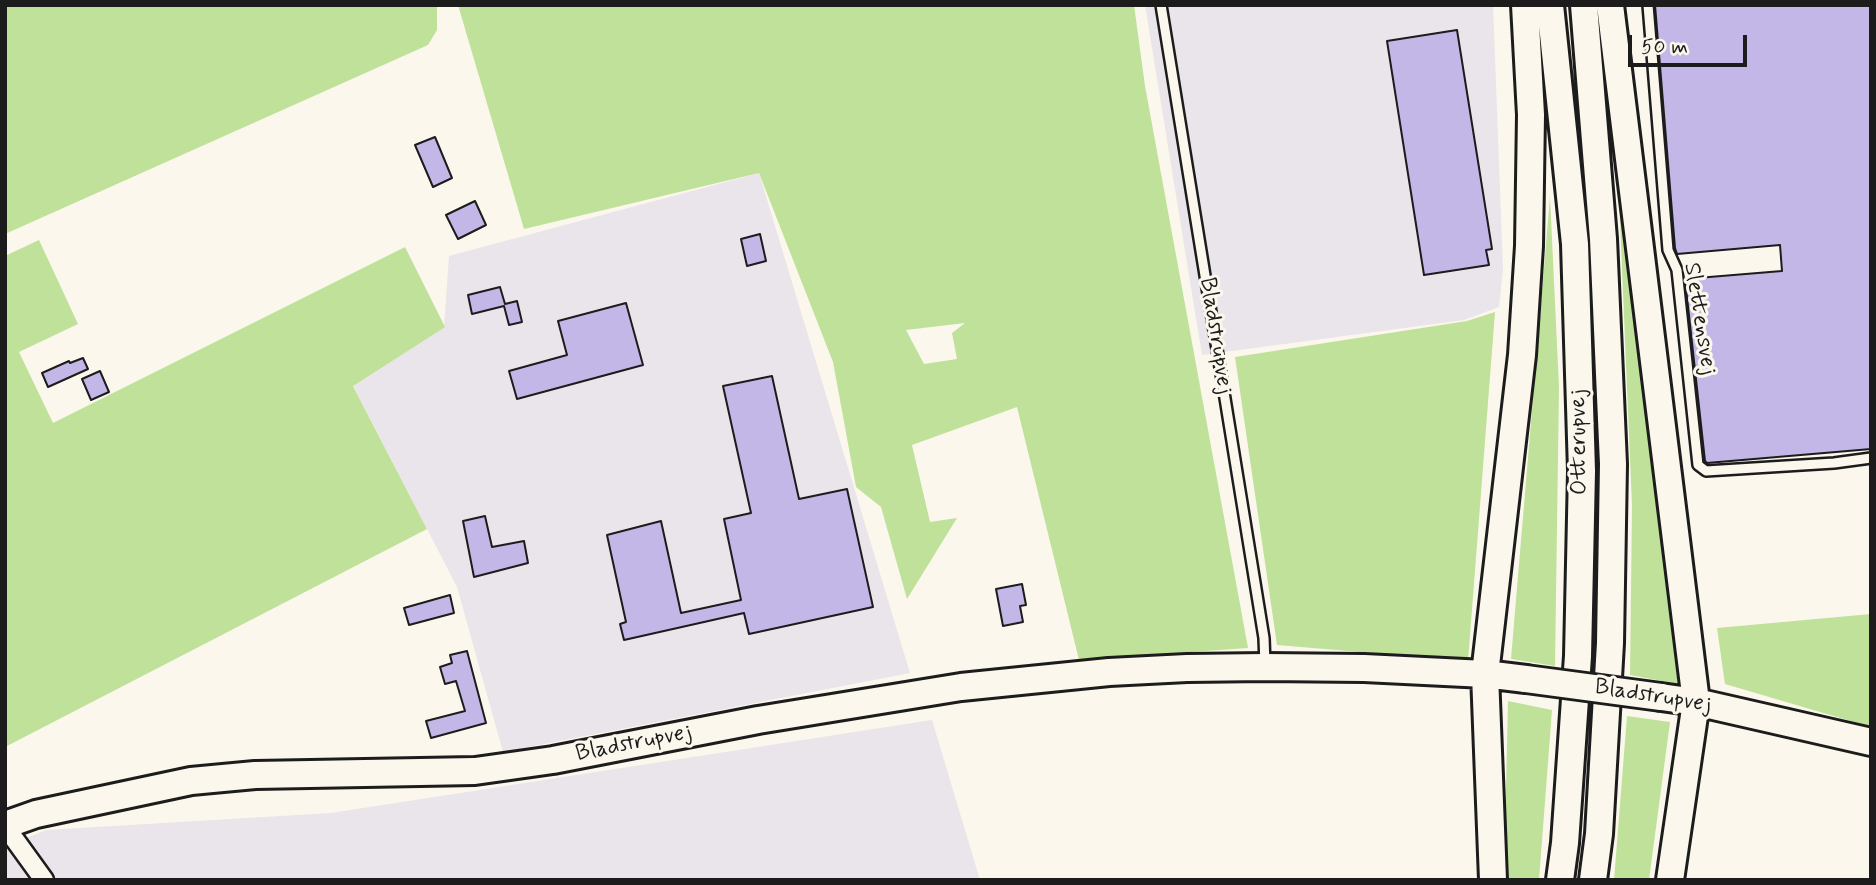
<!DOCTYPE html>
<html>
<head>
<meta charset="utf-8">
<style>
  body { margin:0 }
  #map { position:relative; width:1876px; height:885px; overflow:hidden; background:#fbf7ec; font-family:Mynerve,sans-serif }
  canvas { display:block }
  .frame { position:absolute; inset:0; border:7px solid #1c1c1c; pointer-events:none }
  .scale { position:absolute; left:1628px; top:35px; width:119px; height:32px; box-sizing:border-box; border:4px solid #1c1c1c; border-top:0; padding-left:9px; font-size:21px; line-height:24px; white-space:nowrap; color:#1c1c1c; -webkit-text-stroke:5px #fbf7ec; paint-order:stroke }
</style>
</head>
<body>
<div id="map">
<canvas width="1876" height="885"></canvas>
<div class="frame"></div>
<div class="scale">50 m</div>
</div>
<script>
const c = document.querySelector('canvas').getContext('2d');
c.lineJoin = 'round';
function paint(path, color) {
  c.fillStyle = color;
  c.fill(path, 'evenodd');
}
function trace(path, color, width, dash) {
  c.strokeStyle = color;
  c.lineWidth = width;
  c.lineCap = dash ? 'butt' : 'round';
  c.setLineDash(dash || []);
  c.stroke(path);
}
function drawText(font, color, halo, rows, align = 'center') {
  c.font = font + ' Mynerve,sans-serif';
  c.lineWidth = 6;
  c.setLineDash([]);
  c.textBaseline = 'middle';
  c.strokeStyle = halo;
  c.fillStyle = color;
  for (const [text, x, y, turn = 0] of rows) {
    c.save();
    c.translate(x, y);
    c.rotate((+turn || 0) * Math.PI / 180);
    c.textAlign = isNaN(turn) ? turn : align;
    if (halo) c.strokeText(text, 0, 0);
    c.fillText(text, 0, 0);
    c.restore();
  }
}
paint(new Path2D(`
  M1145,5H1493L1503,269L1499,307L1464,320L1202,355Z
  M759,173L910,673L503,752L457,587L353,385L444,327L449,256Z
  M932,720L980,880H5V847L46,830L331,813Z`), '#eae4eb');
paint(new Path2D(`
  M5,5H437V30L428,45L5,234Z
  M458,5H1134L1145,86L1248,648L1079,660L1017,407L912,445L930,522L957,518L907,599L881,507L856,487L833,362L759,173L524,229ZM965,323L952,333L957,359L924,364L906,330Z
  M1550,197L1559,387L1555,666L1511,659Z
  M1619,197L1678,684L1630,675L1632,506Z
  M39,240L78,324L19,352L53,423L405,247L445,327L353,386L427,529L5,747V256Z
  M1495,312L1468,661L1277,645L1235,357L1467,321Z
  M1871,614V727L1725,684L1717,628Z
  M1508,701L1552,710L1539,880H1504Z
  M1627,716L1670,722L1649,880H1614Z`), '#c0e19a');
const building = new Path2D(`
  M1655,5H1871V449L1707,463L1705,461L1685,279L1782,271L1780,245L1677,254L1675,248Z
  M1457,30L1492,249L1486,250L1489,265L1424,275L1387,41Z
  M435,137L452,178L433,187L415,145Z
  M475,201L486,225L458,239L446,215Z
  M760,234L766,261L747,266L741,239Z
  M500,287L505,304L517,301L522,322L509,325L504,306L472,314L468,295Z
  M626,303L643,365L517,399L509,371L567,355L558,321Z
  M83,358L88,369L48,387L42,373L69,361L70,363Z
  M100,371L109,392L91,400L82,379Z
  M772,376L799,499L847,489L873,607L749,634L744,613L624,640L620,624L626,622L607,535L661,521L681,613L741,600L724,519L751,513L723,386Z
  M485,516L492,547L524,541L528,563L474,577L463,521Z
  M1022,584L1026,605L1020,606L1023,622L1003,626L996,589Z
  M450,595L454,613L409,625L404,608Z
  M467,651L486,723L431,738L426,721L465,711L456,681L445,684L440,667L452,663L450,655Z`);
paint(building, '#c3b7e8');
trace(building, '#1c1c1c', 2);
const lane = new Path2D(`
  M1161,5L1264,638L1265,665
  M1648,5L1668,250L1677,270L1698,465L1706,471L1834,463L1871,458`);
const street = new Path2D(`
  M5,826L44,880`);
const secondary = new Path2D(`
  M1550,5L1575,244L1582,471L1578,656L1565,843L1560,880
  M1584,5L1603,239L1613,464L1610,643L1599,834L1593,880
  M1610,5L1696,702L1670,880
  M1661,697L1696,702L1871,742
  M5,825L36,814L191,781L255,775L475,771L553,760L758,720L961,687L1109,672L1187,668L1265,667L1364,668L1485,674L1526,679
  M1493,880L1485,674L1522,355L1529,246L1531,115L1525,5`);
trace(lane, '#1c1c1c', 14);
trace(street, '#1c1c1c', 23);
trace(secondary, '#1c1c1c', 32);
trace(lane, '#fbf7ec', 9);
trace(street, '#fbf7ec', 18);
trace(secondary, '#fbf7ec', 26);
const secondaryBridge = new Path2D(`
  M1526,679L1661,697`);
trace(secondaryBridge, '#1c1c1c', 32, []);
trace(secondaryBridge, '#fbf7ec', 26);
drawText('23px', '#1c1c1c', '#fbf7ec', [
  ["Slettensvej",1699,319,81],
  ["Bladstrupvej",1215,336,81],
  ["Otterupvej",1580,442,-91],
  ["Bladstrupvej",1653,697,9],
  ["Bladstrupvej",634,744,-11]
]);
</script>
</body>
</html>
